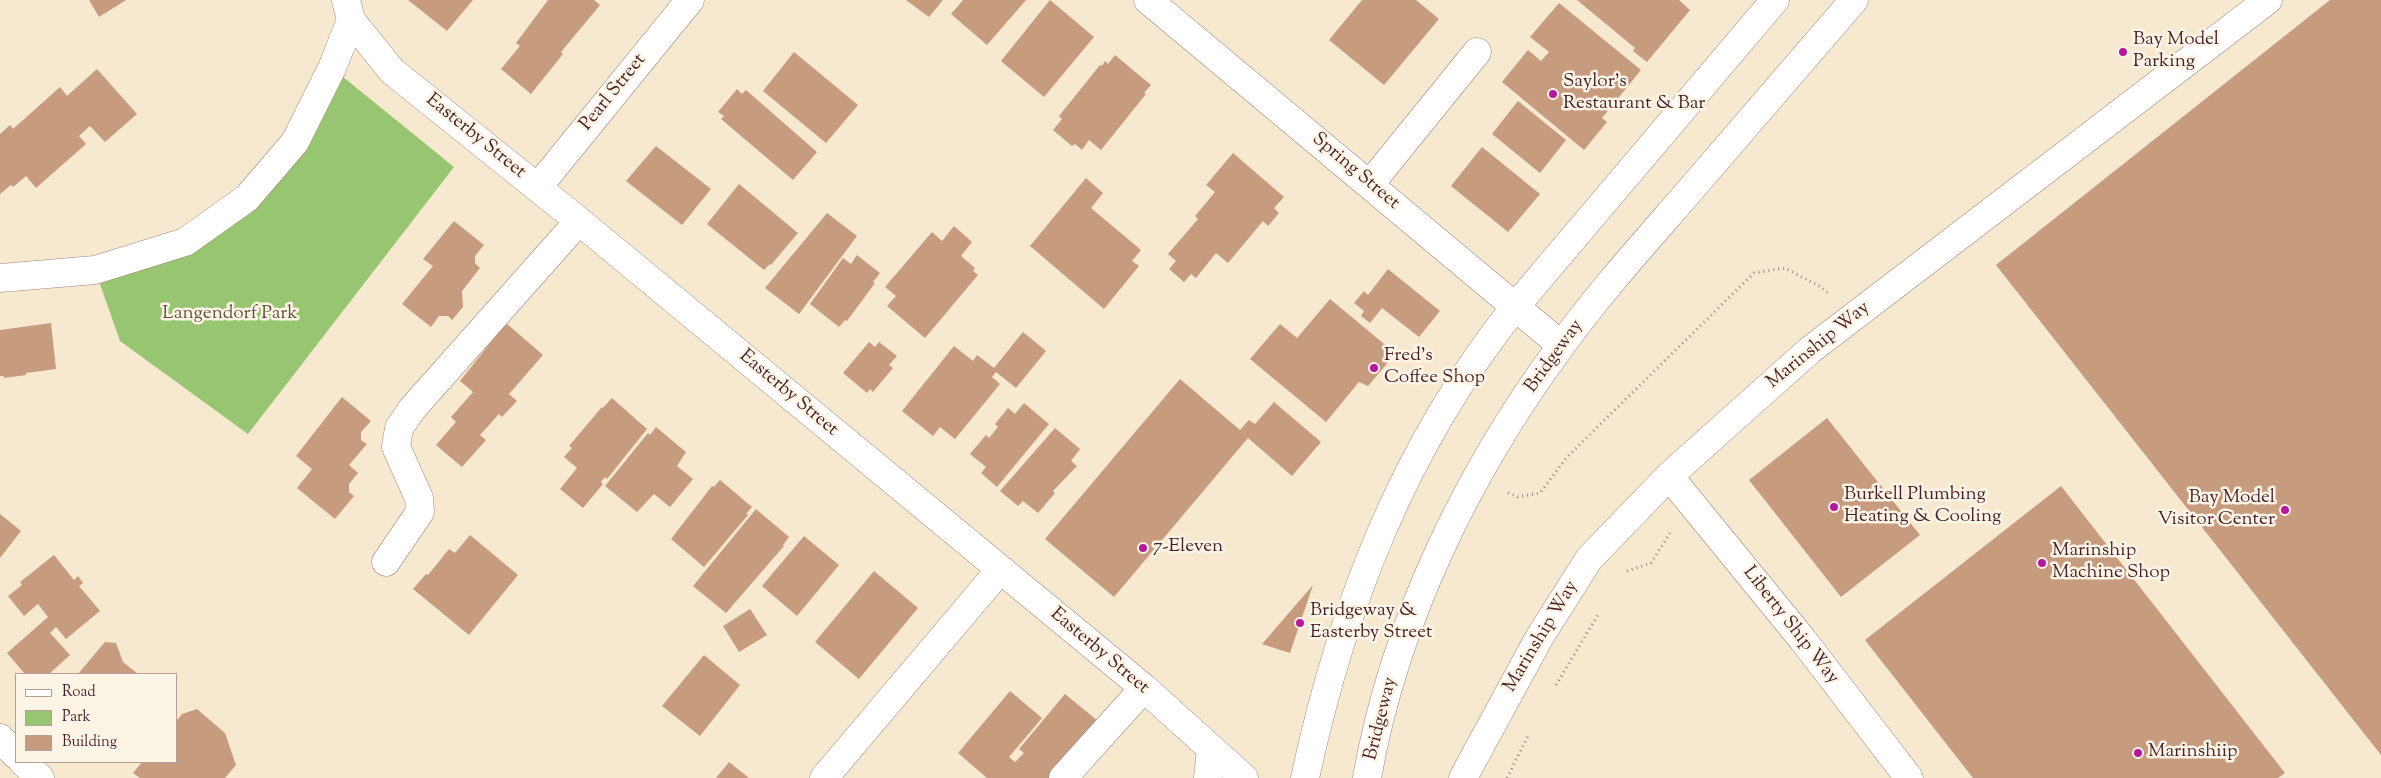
<!DOCTYPE html>
<html>
<head>
<meta charset="utf-8">
<style>
  body { margin:0 }
  #map { position:relative; width:2381px; height:778px; overflow:hidden; background:#f7e9d0; font-family:"Sorts Mill Goudy",serif }
  canvas { display:block }
  .legend { position:absolute; left:15px; top:673px; width:162px; height:90px; box-sizing:border-box; background:#fcf5e5; border:1px solid #b59f9b; margin:0; padding:6px 9px; list-style:none; font-size:15px; color:#4a1f2b }
  .legend li { display:flex; align-items:center; gap:10px; height:25px }
  .legend b { width:25px; border:1px solid #b59f9b }
</style>
</head>
<body>
<div id="map">
<canvas width="2381" height="778"></canvas>
<ul class="legend">
<li><b style="height:6px;background:#fff"></b>Road</li>
<li><b style="height:14px;background:#98c572"></b>Park</li>
<li><b style="height:14px;background:#c79b7e"></b>Building</li>
</ul>
</div>
<script>
const c = document.querySelector('canvas').getContext('2d');
c.lineJoin = 'round';
function paint(path, color) {
  c.fillStyle = color;
  c.fill(path, 'evenodd');
}
function trace(path, color, width, dash) {
  c.strokeStyle = color;
  c.lineWidth = width;
  c.lineCap = dash ? 'butt' : 'round';
  c.setLineDash(dash || []);
  c.stroke(path);
}
function drawText(font, color, halo, rows, align = 'center') {
  c.font = font + ' "Sorts Mill Goudy",serif';
  c.lineWidth = 5;
  c.setLineDash([]);
  c.textBaseline = 'middle';
  c.strokeStyle = halo;
  c.fillStyle = color;
  for (const [text, x, y, turn = 0] of rows) {
    c.save();
    c.translate(x, y);
    c.rotate((+turn || 0) * Math.PI / 180);
    c.textAlign = isNaN(turn) ? turn : align;
    if (halo) c.strokeText(text, 0, 0);
    c.fillText(text, 0, 0);
    c.restore();
  }
}
paint(new Path2D(`
  M332,68L454,167L248,434L120,341L95,270L247,198Z`), '#98c572');
paint(new Path2D(`
  M89,0H126L99,17Z
  M408,0H473L447,31Z
  M548,0H594L600,5L561,52L563,54L531,94L501,69L520,46L516,43Z
  M906,0H943L929,17Z
  M963,0H1026L987,45L951,14Z
  M1050,0L1094,37L1044,97L1001,61Z
  M1362,0H1416L1439,19L1384,85L1329,40Z
  M1577,0H1679L1690,10L1647,62L1633,51L1635,48Z
  M2330,0H2381V755L1996,265Z
  M1559,3L1641,70L1602,118L1607,122L1584,150L1502,82L1528,50L1541,61L1549,52L1530,37Z
  M794,52L858,105L826,143L763,91Z
  M1115,55L1151,85L1144,93L1146,94L1101,150L1089,140L1082,150L1075,144L1072,146L1053,130L1062,119L1059,116L1100,65L1102,66L1105,61L1108,64Z
  M97,69L137,114L105,142L90,126L79,136L86,144L36,188L26,176L13,187L11,185L0,194V134L10,125L13,129L60,87L67,96Z
  M737,89L742,94L746,90L817,152L793,180L721,119L724,116L718,112Z
  M1518,101L1566,140L1540,173L1492,134Z
  M656,146L711,189L682,225L626,181Z
  M1482,147L1540,194L1508,232L1451,186Z
  M1233,153L1284,197L1274,208L1279,213L1268,226L1263,221L1228,263L1216,253L1196,278L1191,274L1184,282L1169,269L1176,261L1168,254L1198,219L1195,216L1215,192L1206,185Z
  M1086,178L1103,193L1091,208L1141,250L1132,261L1139,266L1104,309L1030,246Z
  M739,184L798,233L771,265L770,264L764,270L707,224Z
  M827,213L857,236L799,314L765,288Z
  M454,221L484,245L475,256V263L480,268L462,291L463,307L452,320L448,316H439L431,327L402,304L433,266L423,259Z
  M954,226L972,242L961,256L975,268L973,271L978,275L925,338L887,306L896,296L885,287L932,232L942,241Z
  M857,255L880,273L873,282L875,283L847,321L845,320L839,327L810,304L843,258L851,264Z
  M1388,269L1440,311L1419,337L1382,308L1370,323L1361,316L1364,311L1354,303L1364,291L1368,295Z
  M1330,299L1389,348L1384,354L1391,359L1368,386L1359,382L1326,422L1250,359L1280,324L1297,338Z
  M51,323L56,369L26,373V375L4,378V376H0V330Z
  M506,323L543,355L509,394L517,401L502,417L499,414L480,435L486,440L462,467L436,445L456,422L451,417L473,392L460,381Z
  M1023,332L1046,351L1016,388L996,372L992,377L1000,384L955,439L940,427L933,436L902,411L954,346L973,361L977,355L994,368Z
  M869,342L875,347L879,342L897,356L889,365L893,368L873,392L870,389L867,393L843,373Z
  M1180,379L1240,430L1249,420L1255,424L1274,402L1321,442L1292,476L1248,438L1114,597L1045,539Z
  M342,397L371,421L361,432V440L367,444L349,465L358,473L349,484V492L354,496L335,519L297,488L312,469L296,456Z
  M612,398L647,429L607,479L605,477L601,482L603,484L583,508L560,489L577,468L564,457L572,448L569,446L602,407L603,408Z
  M1024,403L1049,424L997,487L981,473L986,467L970,454L986,435L989,438L998,427L995,424L1008,408L1015,414Z
  M1827,418L1920,535L1841,597L1749,480Z
  M656,427L686,452L677,466L693,479L670,507L654,494L637,512L605,486L648,433L650,435Z
  M1055,428L1080,449L1071,461L1077,466L1053,491L1055,493L1038,513L1023,501L1018,506L1000,491Z
  M720,480L752,507L746,514L748,515L704,567L671,539L712,486L714,487Z
  M2061,486L2285,773L2278,778H1973L1865,640Z
  M756,509L789,537L783,545L784,546L726,613L693,586Z
  M0,514L21,531L0,558Z
  M470,535L518,575L469,635L413,589L426,574L428,575L449,549L455,553Z
  M804,536L839,565L797,616L762,586Z
  M54,555L74,580L78,576L83,583L79,586L100,611L66,639L56,627L50,633L70,655L49,674H25L7,653L48,617L38,604L24,616L8,596L22,585L20,582Z
  M874,571L918,608L859,679L815,642Z
  M1313,585L1290,653L1262,644Z
  M750,609L767,635L739,652L723,626Z
  M105,642L116,643L123,662L138,674H78Z
  M704,655L740,685L700,736L662,706Z
  M1010,691L1042,718L1009,757L1015,762L1024,753L1019,749L1065,694L1098,721L1050,778H987L958,753Z
  M197,709L225,733L236,765L225,778H140L133,773L142,762H176V721L182,714Z
  M729,762L749,778H716Z`), '#c79b7e');
const minor = new Path2D(`
  M346,0L351,20L392,71L579,221L1144,688L1244,778
  M1148,0L1561,345
  M1370,184L1477,52
  M538,187L690,0
  M0,278L95,270L185,242L247,198L295,142L332,68L351,20
  M1669,476L1803,640L1909,778
  M386,562L420,512L419,498L396,447L399,428L412,409L579,221
  M0,738L16,755
  M23,762L40,778
  M824,778L1000,570
  M1063,778L1144,688
  M1208,778L1211,749
  M1463,778L1539,638L1589,559L1669,476L1810,350L2268,0`);
const major = new Path2D(`
  M1305,778C1342,606 1404,446 1515,307L1775,0
  M1367,778C1394,623 1468,472 1561,346C1597,296 1639,249 1680,202C1738,134 1796,67 1854,0`);
trace(minor, '#a0847e', 29);
trace(major, '#a0847e', 29);
trace(new Path2D(`
  M1508,493L1518,497L1540,493L1567,457L1754,273L1785,268L1821,287L1828,293
  M1627,571L1651,563L1670,533
  M1556,685L1599,613
  M1507,778L1529,734`), '#a0847e', 3, [1, 4]);
trace(minor, '#fff', 28);
trace(major, '#fff', 28);
for (const [x, y, r, color] of [
  [2123,52,5,"#b5179e"],
  [1553,94,5,"#b5179e"],
  [1374,368,5,"#b5179e"],
  [1834,507,5,"#b5179e"],
  [2285,510,5,"#b5179e"],
  [1143,548,5,"#b5179e"],
  [2042,563,5,"#b5179e"],
  [1300,623,5,"#b5179e"],
  [2138,753,5,"#b5179e"]
]) {
  const dot = new Path2D();
  dot.arc(x, y, r, 0, 2 * Math.PI);
  c.fillStyle = color;
  c.fill(dot);
  trace(dot, '#fcf5e5', 2);
}
drawText('19px', '#4a1f2b', '#fcf5e5', [
  ["Bay Model",2133,41],
  ["Parking",2133,63],
  ["Saylor's",1563,83],
  ["Restaurant & Bar",1563,105],
  ["Fred's",1384,357],
  ["Coffee Shop",1384,379],
  ["Burkell Plumbing",1844,496],
  ["Heating & Cooling",1844,518],
  ["Bay Model",2275,499,"right"],
  ["Visitor Center",2275,521,"right"],
  ["7-Eleven",1153,548],
  ["Marinship",2052,552],
  ["Machine Shop",2052,574],
  ["Bridgeway &",1310,612],
  ["Easterby Street",1310,634],
  ["Marinshiip",2148,753]
], 'left');
drawText('19px', '#4a1f2b', '#fcf5e5', [
  ["Pearl Street",614,93,-51],
  ["Easterby Street",475,137,39],
  ["Spring Street",1355,172,40],
  ["Marinship Way",1819,346,-39],
  ["Bridgeway",1555,357,-54],
  ["Easterby Street",788,394,40],
  ["Liberty Ship Way",1790,626,52],
  ["Marinship Way",1542,637,-59],
  ["Easterby Street",1099,652,40],
  ["Bridgeway",1382,719,-76]
]);
drawText('19px', '#615140', '#fcf5e5', [
  ["Langendorf Park",230,315]
]);
</script>
</body>
</html>
